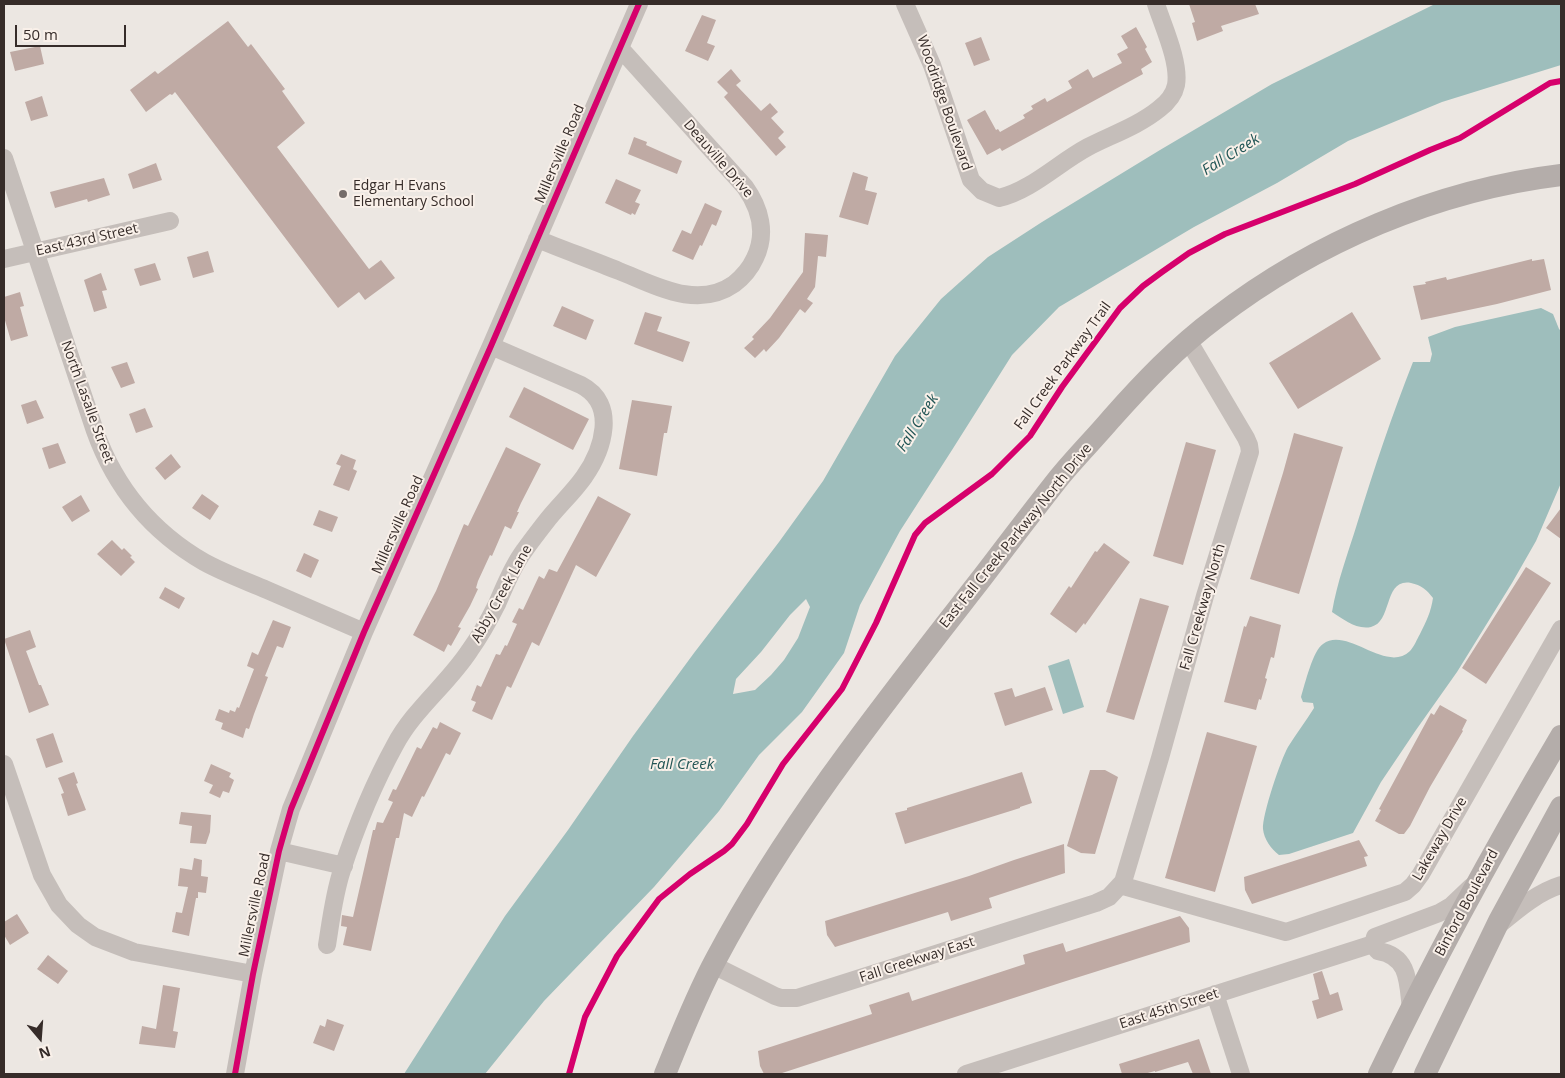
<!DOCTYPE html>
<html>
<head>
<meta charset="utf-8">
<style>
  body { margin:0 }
  #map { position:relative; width:1565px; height:1078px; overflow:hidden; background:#ece7e2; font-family:"Open Sans",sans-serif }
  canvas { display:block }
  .frame { position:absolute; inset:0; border:5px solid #362c29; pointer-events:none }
  .north { position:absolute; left:15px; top:1013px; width:50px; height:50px; -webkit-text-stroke:4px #f9f0e9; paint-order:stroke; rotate:162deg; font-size:14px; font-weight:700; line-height:20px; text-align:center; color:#362c29 }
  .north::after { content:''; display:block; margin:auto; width:18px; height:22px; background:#362c29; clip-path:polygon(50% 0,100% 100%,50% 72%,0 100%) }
  .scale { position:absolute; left:15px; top:25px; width:111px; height:22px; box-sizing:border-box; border:2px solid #362c29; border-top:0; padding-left:6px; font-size:15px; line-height:18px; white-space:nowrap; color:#362c29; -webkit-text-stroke:4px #f9f0e9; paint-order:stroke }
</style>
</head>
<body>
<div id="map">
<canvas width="1565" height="1078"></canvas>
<div class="frame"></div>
<div class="north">N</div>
<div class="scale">50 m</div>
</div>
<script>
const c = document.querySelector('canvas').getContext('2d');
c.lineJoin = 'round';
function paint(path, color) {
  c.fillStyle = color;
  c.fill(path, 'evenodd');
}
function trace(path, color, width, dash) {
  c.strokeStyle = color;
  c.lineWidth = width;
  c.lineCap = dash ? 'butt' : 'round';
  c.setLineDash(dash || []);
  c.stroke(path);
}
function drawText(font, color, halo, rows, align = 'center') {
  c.font = font + ' "Open Sans",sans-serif';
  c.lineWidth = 4;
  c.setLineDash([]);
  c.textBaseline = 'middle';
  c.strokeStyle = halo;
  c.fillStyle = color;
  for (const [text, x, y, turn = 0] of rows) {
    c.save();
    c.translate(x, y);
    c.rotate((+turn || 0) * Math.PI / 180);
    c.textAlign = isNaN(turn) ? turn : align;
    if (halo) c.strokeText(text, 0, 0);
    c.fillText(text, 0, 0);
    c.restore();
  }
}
paint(new Path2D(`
  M1435,4H1561V65L1442,102L1348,141L1277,183L1194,227L1059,307L1012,355L952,450L900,531L860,605L844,653L802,712L759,755L719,811L654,887L544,1001L485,1074H404L505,916L568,830L633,736L694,653L779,542L823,481L895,356L941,299L988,257L1042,222L1160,150L1272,84ZM806,599L810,607L798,638L784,660L771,675L755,690L733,694L736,679L761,652L790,615Z
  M1541,308L1553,314L1559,329L1561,331V483L1536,541L1512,583L1457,672L1416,730L1381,782L1353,833L1289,854L1279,855C1271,849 1264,839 1263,829C1262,815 1281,759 1288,747C1296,734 1306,721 1314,708L1313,703L1303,702L1301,697C1305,684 1313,650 1323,644C1347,626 1386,674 1410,651C1414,647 1417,639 1420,634C1426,622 1431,612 1433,598C1427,590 1421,585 1411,583C1383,578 1393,622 1371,627C1356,630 1343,619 1332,612C1337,582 1348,553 1357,524C1374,469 1392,415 1413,362H1430L1432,354L1428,337L1455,327Z
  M1069,659L1084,707L1063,714L1048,666Z`), '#9ebebc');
paint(new Path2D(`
  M1189,4H1255L1259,14L1221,26L1223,31L1197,41L1192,23L1195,22Z
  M702,15L716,20L707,43L715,46L708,61L685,51Z
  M228,21L248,47L251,44L285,89L282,91L305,123L277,147L369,269L381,260L395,278L365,300L359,292L338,308L175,92L172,95L170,94L146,112L130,90L155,71L158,74Z
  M1136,27L1147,47L1145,49L1152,62L1141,69L1143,74L1002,151L1000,148L987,155L967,120L985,110L996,130L998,129L1000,132L1025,118L1023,115L1033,109L1031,106L1045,98L1047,102L1072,88L1068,81L1088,69L1093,78L1122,63L1117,54L1128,48L1121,36Z
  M981,37L990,60L974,66L965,43Z
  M40,46L44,64L15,71L10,52Z
  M731,69L741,81L736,85L761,111L770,103L778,112L771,118L784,132L778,138L786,147L776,156L724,97L728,93L717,82Z
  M42,96L48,116L31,121L25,102Z
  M634,137L647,142L646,145L682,161L677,174L628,154Z
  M156,163L162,180L133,189L128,174Z
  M853,172L868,177L865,190L877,193L868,225L839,217Z
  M104,178L110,195L94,200L88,202L87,199L55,208L50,192Z
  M616,179L641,190L635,202L640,204L635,215L632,213L631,215L605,203Z
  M705,203L722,211L716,226L712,224L702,246L700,245L693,260L672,251L682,230L691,234Z
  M805,233L828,235L826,257L818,256L815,287L807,299L813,303L805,313L800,309L779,338L766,352L764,349L755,358L744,348L754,339L752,337L770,318L803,272Z
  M208,251L214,272L193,278L187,257Z
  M1532,259V261L1544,259L1551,290L1497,304L1421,320L1413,286L1426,284L1425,282L1446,277L1447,280Z
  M155,263L161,280L140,286L134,269Z
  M101,273L107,290L102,291L107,308L94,312L84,280Z
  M20,292L24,306L20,307L28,336L11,341L4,317V297Z
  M562,306L594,320L586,340L553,326Z
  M645,312L662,317L657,331L690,342L683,362L634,344Z
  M1352,312L1381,359L1298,409L1269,363Z
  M127,362L135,383L121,388L111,367Z
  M524,387L589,419L573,450L509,417Z
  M36,400L44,418L27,424L21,405Z
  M632,400L672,406L667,433H664L657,476L619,469Z
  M145,408L153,427L136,433L129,414Z
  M1294,433L1343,447L1299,594L1250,579L1283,473Z
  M1186,442L1216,450L1183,565L1153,556Z
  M58,443L66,463L49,469L42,448Z
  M506,447L541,464L521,503L517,512H519L511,529L505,526L492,556L490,555L478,581L476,588L478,589L470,606L458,627L461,628L451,646L448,644L444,652L413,635L436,591L464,524L468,526Z
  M171,454L181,467L165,480L155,468Z
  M341,454L356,460L353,469L357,471L349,491L333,485L341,466L336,464Z
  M202,494L219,506L210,520L192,508Z
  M81,495L90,511L72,522L62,507Z
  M598,496L631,514L596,577L576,565L539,646L532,642L511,688L507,686L492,720L472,711L476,702L471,700L477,685L481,687L496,654L500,655L505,645L507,646L517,624L512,622L519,608L523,610L539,576L544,579L549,569L557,572Z
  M1561,508V539L1546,528Z
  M319,510L338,517L332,532L313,525Z
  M112,540L122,550L124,548L132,556L130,557L135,562L121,576L97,554Z
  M1104,543L1130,562L1085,625L1084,623L1076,633L1050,614L1069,586L1071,588L1095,551L1097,552Z
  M304,553L319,560L311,578L296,571Z
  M1526,567L1551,583L1486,684L1462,668Z
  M165,587L185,598L179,609L159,598Z
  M1140,598L1169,606L1134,720L1106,712Z
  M1250,616L1281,625L1274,658L1271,657L1265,678L1267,679L1261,700L1259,699L1256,710L1224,702L1244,626L1246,627Z
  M273,620L291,627L283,648L277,646L265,676L268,677L254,714L249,729L246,728L243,738L221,729L223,723L215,720L219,709L229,713L230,710L235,712L237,707L239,708L254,669L247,666L252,652L258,655Z
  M30,630L36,647L26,651L39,685H41L49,705L29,713L4,639Z
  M1045,687L1053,710L1005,726L994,693L1012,688L1015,697Z
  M1440,705L1467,720L1462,730L1463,731L1430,787L1410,826L1404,834H1399L1375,821L1381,810L1379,809L1431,713L1434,715Z
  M440,722L461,733L450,755L446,753L424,797L422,796L412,817L404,813L399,838H396L371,951L343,945L347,927L341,926L342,915L353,917L373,830H375L377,822L383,823L393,802L388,800L393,789L396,790L417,747L421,749L433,727L437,729Z
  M1207,732L1257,746L1215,892L1165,878Z
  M53,733L63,762L46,768L36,739Z
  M211,764L231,773L229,777L234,780L229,793L223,791L220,798L209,793L213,785L204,781Z
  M1090,770H1105L1118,777L1095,854L1081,853L1067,846Z
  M74,772L78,783L76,784L86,810L68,816L61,794L64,793L58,778Z
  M1022,772L1032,803L1020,807V808L905,844L895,813L907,810V808Z
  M181,812L211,815L210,832L206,844L190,843L192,826L179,824Z
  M1359,840L1368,856L1364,857L1367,866L1252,904L1245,890L1244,877Z
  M1064,844L1065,873L989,898L992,908L951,921L948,912L835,947L827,935L825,921L969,876L1014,860Z
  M194,858L202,860L201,876L208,877L206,893L198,892V898H196L189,936L172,932L176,912L182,913L188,887L178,886L180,868L192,870Z
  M17,914L29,933L10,945L4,935V922Z
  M1180,916L1189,928L1190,942L1063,982L779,1074H764L760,1066L758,1051L872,1014L869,1005L909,992L912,1001L1025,964L1023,955L1046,948L1063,943L1066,952Z
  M48,955L68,971L58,984L37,969Z
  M1322,971L1330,995L1338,992L1343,1010L1317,1019L1312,1001L1319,999L1313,974Z
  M163,985L180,988L173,1031L178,1032L175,1048L139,1044L142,1026L156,1029Z
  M327,1019L344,1025L334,1051L313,1043L320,1025L325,1027Z
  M1199,1039L1211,1074H1193L1188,1062L1155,1072V1071L1144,1074H1122L1119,1064Z`), '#bfaaa4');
trace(new Path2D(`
  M905,4L932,65L971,180L982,191L999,198C1032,190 1058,163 1088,147C1111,135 1138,126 1159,109C1167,103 1174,95 1176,85C1180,62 1163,26 1156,4
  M4,158L95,431C115,487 152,532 204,562C224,573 246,581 267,590C299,604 332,618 364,632
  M537,239C564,250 592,260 619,271C655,285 697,310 734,284C743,277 750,269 755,258C767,233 760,208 745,187L620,48
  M4,259L170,221
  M4,764L42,875L59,905L78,925L95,937L134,952L253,974
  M279,851L344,866
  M1120,885L1286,932L1405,892L1413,885L1421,874L1561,629
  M1500,924C1518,909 1538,892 1561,885
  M1373,944L1375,937L1439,913L1451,906L1471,887
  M1373,944L1378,951C1410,956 1408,984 1411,1010
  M327,945C331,920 334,894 342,870C356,827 373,785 395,745C414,709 448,684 470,650C480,636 489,620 497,604C505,586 512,567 524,551C531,541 538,532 545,523C557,507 572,494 584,477C603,450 618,404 581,385L491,346
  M713,965L775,996L781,998H797L1096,903L1109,897L1123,882L1160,758L1205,596L1250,452L1249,445L1246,438L1188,340
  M1215,994L1241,1074
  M235,1074L253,974L279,851L291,809L364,632L491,346L639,4
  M966,1074L1373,944`), '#c5beba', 18);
trace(new Path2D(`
  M665,1074C681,1035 696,996 716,959C789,822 886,701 981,579C1007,545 1032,512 1058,479C1075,458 1094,439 1111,419C1143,383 1177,347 1216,318C1315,242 1437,190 1561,175
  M1379,1074C1434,959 1496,846 1561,736
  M1425,1074L1499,921L1561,807`), '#b4adaa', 22);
trace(new Path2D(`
  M235,1074L253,974L279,851L291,809L364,632L491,346L639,4
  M569,1074L585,1017L617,956L659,899L690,874L724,851L732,844L747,824L783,764L842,689L876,623L915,535L925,523L992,474L1030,436L1062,387L1120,308L1143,286L1162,272L1189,253L1225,234L1355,184L1430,150L1460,138L1550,83L1561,81`), '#d6006c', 6);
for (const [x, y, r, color] of [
  [343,194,5,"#766d6a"]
]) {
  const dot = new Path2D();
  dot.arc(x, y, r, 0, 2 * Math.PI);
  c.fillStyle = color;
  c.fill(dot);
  trace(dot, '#f9f0e9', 2);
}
drawText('14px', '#362c29', '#f9f0e9', [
  ["Woodridge Boulevard",944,103,71],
  ["Millersville Road",560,154,-67],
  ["Deauville Drive",718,159,49],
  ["East 43rd Street",87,240,-13],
  ["Fall Creek Parkway Trail",1063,366,-54],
  ["North Lasalle Street",87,402,70],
  ["Millersville Road",398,525,-66],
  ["East Fall Creek Parkway North Drive",1016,536,-51],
  ["Abby Creek Lane",502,594,-61],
  ["Fall Creekway North",1203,607,-74],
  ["Lakeway Drive",1440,839,-60],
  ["Binford Boulevard",1467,903,-62],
  ["Millersville Road",255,905,-78],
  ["Fall Creekway East",917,960,-18],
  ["East 45th Street",1169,1009,-18]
]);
drawText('14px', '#362c29', '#f9f0e9', [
  ["Edgar H Evans",353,186],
  ["Elementary School",353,202]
], 'left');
drawText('italic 15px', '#215555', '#f9f0e9', [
  ["Fall Creek",1231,155,-32],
  ["Fall Creek",918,423,-58],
  ["Fall Creek",682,765]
]);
</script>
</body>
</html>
